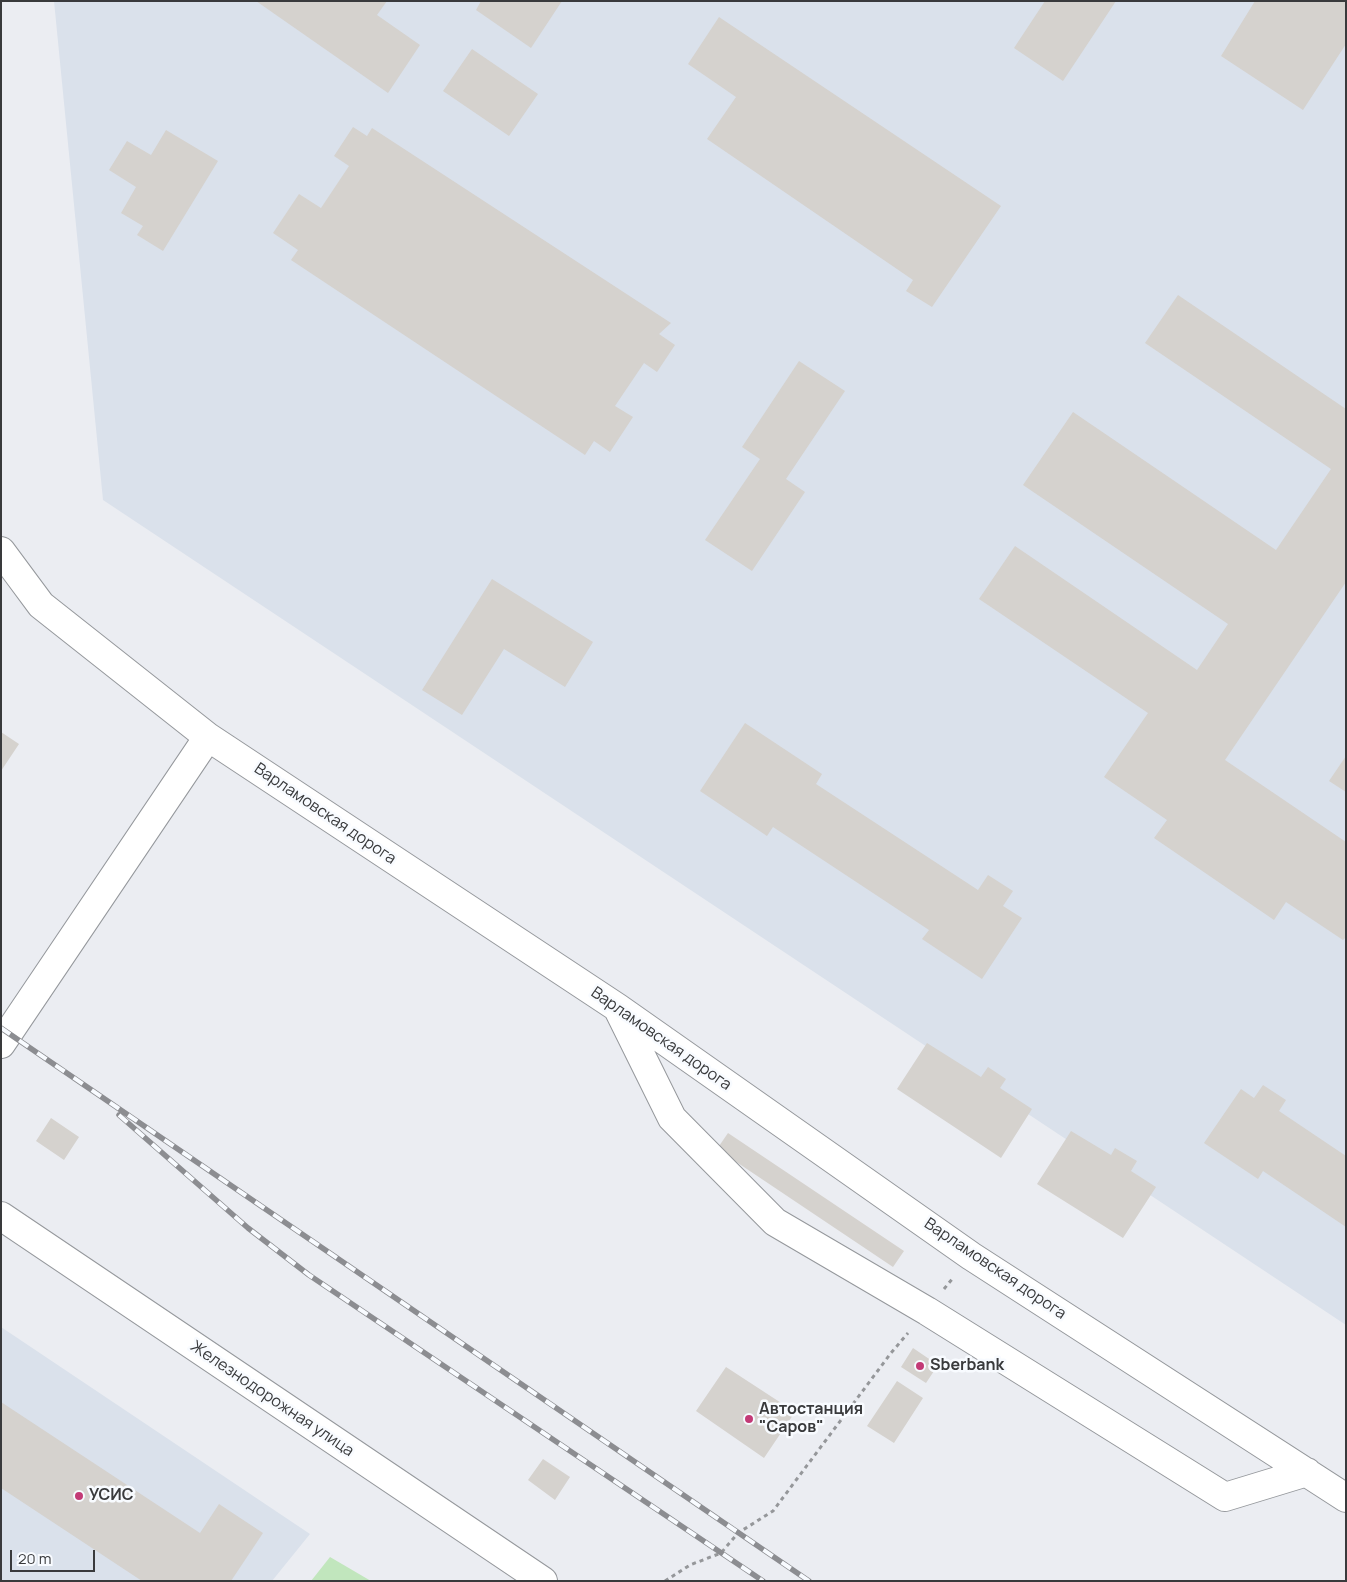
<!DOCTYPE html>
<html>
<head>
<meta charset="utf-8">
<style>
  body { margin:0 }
  #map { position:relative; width:1347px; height:1582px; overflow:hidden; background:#ebedf2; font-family:Manrope,sans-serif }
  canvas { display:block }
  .frame { position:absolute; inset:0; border:2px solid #393a3c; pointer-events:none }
  .scale { position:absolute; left:10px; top:1550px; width:85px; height:22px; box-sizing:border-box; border:2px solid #393a3c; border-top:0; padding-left:6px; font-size:15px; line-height:18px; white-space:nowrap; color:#393a3c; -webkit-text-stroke:4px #f8fbff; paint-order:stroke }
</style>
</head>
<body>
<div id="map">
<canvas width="1347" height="1582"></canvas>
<div class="frame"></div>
<div class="scale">20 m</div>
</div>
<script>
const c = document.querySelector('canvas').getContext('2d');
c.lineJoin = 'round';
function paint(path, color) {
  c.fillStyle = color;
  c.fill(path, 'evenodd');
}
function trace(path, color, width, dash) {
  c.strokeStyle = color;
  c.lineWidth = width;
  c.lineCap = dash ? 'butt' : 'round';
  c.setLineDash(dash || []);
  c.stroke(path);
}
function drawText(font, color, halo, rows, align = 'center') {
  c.font = font + ' Manrope,sans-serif';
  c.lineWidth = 5;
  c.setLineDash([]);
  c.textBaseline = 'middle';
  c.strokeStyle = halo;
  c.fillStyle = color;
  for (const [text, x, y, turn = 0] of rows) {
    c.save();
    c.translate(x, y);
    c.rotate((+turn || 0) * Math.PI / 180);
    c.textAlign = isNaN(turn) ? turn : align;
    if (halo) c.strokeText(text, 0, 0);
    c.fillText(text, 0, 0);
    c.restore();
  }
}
paint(new Path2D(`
  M54,1H1346V1325L103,500Z
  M1,1327L310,1534L272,1581H1Z`), '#dae1eb');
paint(new Path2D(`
  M330,1557L371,1581H311Z`), '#c1e6bd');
paint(new Path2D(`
  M256,1H387L377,15L420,45L388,93Z
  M481,1H562L531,48L476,10Z
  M1045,1H1116L1063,81L1014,48Z
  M1255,1H1346V44L1303,110L1221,56Z
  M719,17L1001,206L932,307L906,291L913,280L707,139L736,97L688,64Z
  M472,49L538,94L509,136L443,91Z
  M353,127L367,136L372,128L671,323L659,334L675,345L657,372L644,363L615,406L633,417L610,452L594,441L585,455L291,260L298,250L273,233L299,194L321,208L349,166L334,156Z
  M166,130L218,161L163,251L137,235L143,226L121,213L136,187L109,170L127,141L151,155Z
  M1178,295L1346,409V582L1225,760L1346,842V937L1343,940L1286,902L1274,920L1154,838L1167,820L1104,777L1148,713L979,599L1015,546L1197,670L1228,624L1023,485L1073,412L1276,550L1331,469L1145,343Z
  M799,361L845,391L786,479L805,492L752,571L705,540L760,459L742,447Z
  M492,579L593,642L565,687L504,649L462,715L422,690Z
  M745,723L822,774L816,784L978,890L988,875L1013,891L1003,906L1022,918L982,979L922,939L929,930L773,827L767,836L700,791Z
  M1,732L19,744L1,771Z
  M1346,756V792L1329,781Z
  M927,1043L981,1077L988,1067L1006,1079L1000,1088L1032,1109L1001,1158L897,1089Z
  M1263,1085L1286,1100L1279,1111L1346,1156V1227L1263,1171L1258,1179L1204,1143L1241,1089L1254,1098Z
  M51,1118L79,1137L64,1160L36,1141Z
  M1071,1131L1111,1155L1115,1148L1137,1161L1131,1171L1156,1187L1123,1238L1037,1184Z
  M728,1133L904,1251L893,1267L717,1149Z
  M913,1348L938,1365L926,1383L901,1367Z
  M726,1367L795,1412L764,1458L696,1411Z
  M897,1381L923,1398L894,1443L867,1426Z
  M1,1402L200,1533L219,1504L263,1533L231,1581H142L1,1488Z
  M543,1459L570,1477L555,1500L528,1480Z`), '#d5d2ce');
const minor = new Path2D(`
  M1,551L41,605L208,737L618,1008L971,1256L1346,1498
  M619,1011L672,1118L775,1222L927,1311L1225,1497L1307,1472
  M1,1044L208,737`);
const major = new Path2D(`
  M1,1216L543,1581`);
trace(minor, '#95989c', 30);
trace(major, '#95989c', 30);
trace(new Path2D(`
  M944,1289L953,1278
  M665,1581L690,1565L721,1553L738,1533L773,1511L891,1353L908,1333`), '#95979a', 3, [4, 4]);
trace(minor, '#fff', 28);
trace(major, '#fff', 28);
const rail = new Path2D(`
  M1,1028L809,1581
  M119,1115L248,1228L309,1275L763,1581`);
trace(rail, '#8c8d91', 5.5);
trace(rail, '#f8fbff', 4, [11]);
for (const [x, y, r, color] of [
  [920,1366,5,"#c33a76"],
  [749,1419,5,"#c33a76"],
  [79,1496,5,"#c33a76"]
]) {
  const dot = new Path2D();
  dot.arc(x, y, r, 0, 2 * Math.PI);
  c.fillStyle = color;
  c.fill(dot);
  trace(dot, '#f8fbff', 2);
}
drawText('16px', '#393a3c', '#f8fbff', [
  ["Варламовская дорога",325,814,34],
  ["Варламовская дорога",661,1039,35],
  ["Варламовская дорога",995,1269,34],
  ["Железнодорожная улица",272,1399,34]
]);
drawText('bold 16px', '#393a3c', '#f8fbff', [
  ["Sberbank",930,1366],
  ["Автостанция",759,1410],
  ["\"Саров\"",759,1428],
  ["УСИС",89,1496]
], 'left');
</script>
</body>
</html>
